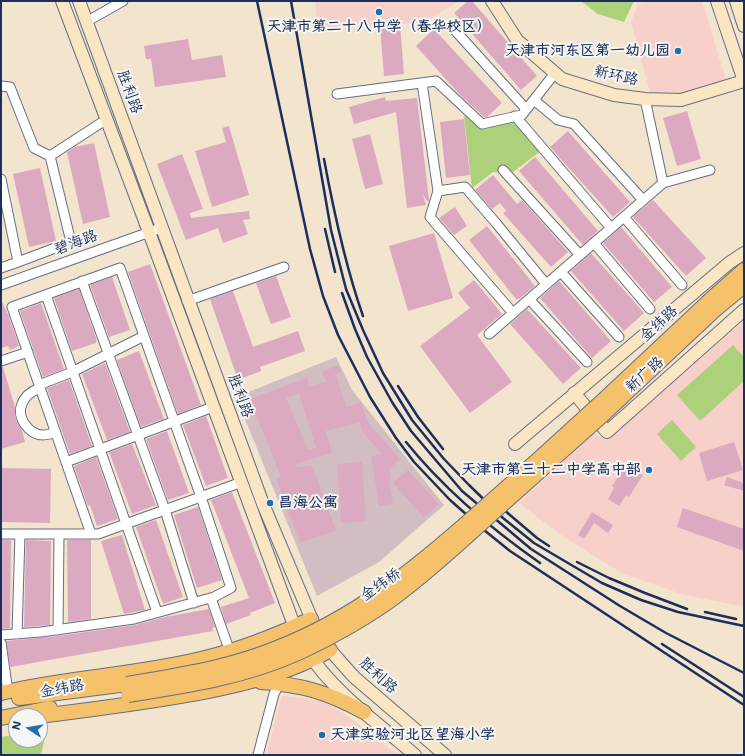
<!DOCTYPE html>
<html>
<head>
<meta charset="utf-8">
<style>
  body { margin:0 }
  #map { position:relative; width:745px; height:756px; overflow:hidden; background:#f2e4cd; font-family:"Shantell Sans",sans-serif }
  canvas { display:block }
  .frame { position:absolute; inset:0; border:2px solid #1b2f5e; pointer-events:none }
  .north { position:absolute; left:8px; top:708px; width:40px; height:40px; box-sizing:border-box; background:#f6f6f2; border:1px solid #9ea6b7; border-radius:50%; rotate:282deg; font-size:11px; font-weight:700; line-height:16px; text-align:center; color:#1b2f5e }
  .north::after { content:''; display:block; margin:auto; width:14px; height:18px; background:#1f6fb2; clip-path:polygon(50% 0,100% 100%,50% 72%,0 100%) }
</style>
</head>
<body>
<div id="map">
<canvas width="745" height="756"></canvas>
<div class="frame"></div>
<div class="north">N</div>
</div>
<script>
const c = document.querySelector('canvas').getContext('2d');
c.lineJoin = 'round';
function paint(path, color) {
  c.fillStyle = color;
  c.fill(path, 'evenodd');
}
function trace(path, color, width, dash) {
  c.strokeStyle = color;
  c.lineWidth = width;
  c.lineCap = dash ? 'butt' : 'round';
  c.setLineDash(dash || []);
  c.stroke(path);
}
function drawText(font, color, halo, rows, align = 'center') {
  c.font = font + ' "Shantell Sans","LXGW WenKai TC",sans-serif';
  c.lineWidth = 4;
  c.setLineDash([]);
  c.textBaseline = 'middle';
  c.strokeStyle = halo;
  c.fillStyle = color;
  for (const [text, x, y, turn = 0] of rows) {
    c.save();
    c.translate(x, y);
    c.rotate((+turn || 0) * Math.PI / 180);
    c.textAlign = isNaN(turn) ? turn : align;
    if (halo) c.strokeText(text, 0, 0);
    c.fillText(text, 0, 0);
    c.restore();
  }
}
paint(new Path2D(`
  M315,1H459L423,23L318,28Z
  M647,1H702L726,80L679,95L651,96L631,22L638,4Z
  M744,321V605L739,606L681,594L622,573L565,538L519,503L594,432L599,437L609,438Z
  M282,696L303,698L324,702L345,714L398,755H266Z`), '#f7d0ca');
paint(new Path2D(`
  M336,357L352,390L444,505L379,562L317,596L236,397Z`), '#d2bec2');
paint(new Path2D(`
  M581,1H634L624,22L598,14Z
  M464,116L487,123L515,118L542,150L512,173L493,172L472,188Z
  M733,345L744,357V381L700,421L677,395Z
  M672,420L696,447L681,461L657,434Z
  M47,728L41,755H1V737L16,734V740H40V729Z`), '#acd17a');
paint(new Path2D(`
  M468,1H472L537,76L521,90L454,13Z
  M400,25L404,74L384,76L380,27Z
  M434,29L502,103L487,117H484L461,96L416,46Z
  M188,39L192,60L222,55L226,77L155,87L151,59H146L144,46Z
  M385,97L386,101L417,98L429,200L428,202L423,195L426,205L407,208L396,112L354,124L349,107Z
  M687,111L701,159L677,166L663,118Z
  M464,119L470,175L446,178L440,122Z
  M229,126L249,195L212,207L195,151L226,142L222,128Z
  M568,131L630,202L613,217L550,147Z
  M370,134L383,184L365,189L352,139Z
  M94,143L110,217L83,224L67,152L75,147Z
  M182,154L203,209L190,213L191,218L249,211L250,219L243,220L248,234L223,243L218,228L186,240L157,164Z
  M535,157L598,231L583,245L519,171Z
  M40,168L56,241L29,247L13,174Z
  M493,175L517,204L522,200L568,252L551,267L503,213L506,211L500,203L492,209L475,190Z
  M653,200L706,258L686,276L633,217Z
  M455,207L467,226L454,235L439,218Z
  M487,226L535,286L519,299H516L469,240Z
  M621,227L672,287L654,302L603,243Z
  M434,233L453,298L408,311L389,246Z
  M591,253L644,313L624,331L571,271Z
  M150,264L201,405L178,414L128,272Z
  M276,276L291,317L271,324L256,283Z
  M112,277L130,330L109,337L90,285Z
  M474,280L502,314L477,335L512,382L470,413L420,346L470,308L458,293Z
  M559,281L611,341L592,358L540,298Z
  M79,289L97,341H96V343L72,351L54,298Z
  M233,291L253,347L298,331L305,351L260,367L261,371L238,380L210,299Z
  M1,300L8,314L19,346L10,350L8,346L1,348Z
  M41,303L64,369L43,377L20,311Z
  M527,309L581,368L563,384L510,324Z
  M139,351L164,419L141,427L117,360Z
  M105,363L130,432L107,440L82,374Z
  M338,365L341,372L336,374L346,407L361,402L369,424L400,459L389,469L391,481L389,479L393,504L379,506L371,456L382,454L362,431L360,422L326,431L332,453L295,464L296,467L312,466L336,530L300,543L276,479L281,477L254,410L251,411L247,400L307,378L310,386L326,382L322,372ZM299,393L316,448L308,450L286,398Z
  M1,367H3L15,407V415L17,421L22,430L25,442L1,449Z
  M69,380L92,446L70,454L47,388Z
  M206,416L228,478L206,486L183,425Z
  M167,431L189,493L168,500L146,439Z
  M734,442L743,470L707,481L699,453Z
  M132,444L156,505L132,514L109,452Z
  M96,457L118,519L97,526L90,505L88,506L74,466Z
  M362,462L366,521L341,523L337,464Z
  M626,465L643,475L629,497L626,495L619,506L608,499L614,488L612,486Z
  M1,468L51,469L50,523L1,522Z
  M408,470L439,504L424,518L393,483Z
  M727,477L744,483V491L724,485Z
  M232,492L275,603L250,613L251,615L226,624L221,607L249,598L211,500Z
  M198,507L222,580L197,588L174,515Z
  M683,508L744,529V551L677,527Z
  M592,512L613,525L608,533L594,523L584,539L578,535Z
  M156,520L183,597L163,604L136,527Z
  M122,535L145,610L124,614L101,541Z
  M1,540H11L10,628L1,629Z
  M26,540L51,541L50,625L24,627Z
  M67,540H91V619L68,622Z
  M209,609L215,627L212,628L213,631L10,667L6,641L58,636L135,625L165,617Z`), '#dcaac0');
const street = new Path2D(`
  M86,22L123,1
  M451,26L526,109
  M422,83L438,191L430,217L513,313
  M1,86L10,87L34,148L50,156L107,119
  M337,94L436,81L482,124L522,115L555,73
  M534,100L558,120L574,124L643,200
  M515,116L611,228
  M503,170L580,255
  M1,179L18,262L1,268
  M663,183L710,170
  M438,191L465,187L496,223L546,284
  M624,217L682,285
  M594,243L650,309
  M18,262L71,242L50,156
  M561,272L619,337
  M82,281L165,510L194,603
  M1,285L161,228
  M46,295L157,612
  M529,299L587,362
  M187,301L284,267
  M489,334L663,183L645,99
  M1,361L28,352
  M39,385L72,372L144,336
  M40,388C32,391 25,395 22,404C16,417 29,435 43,435C47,435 52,433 56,433
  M66,462L213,407
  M1,534H98L242,482
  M211,598L230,652
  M58,630L59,534
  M17,634L20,534
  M1,635L41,632L134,619L214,597L231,588L201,497L120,268L12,307L91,534
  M1,643L8,692
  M258,755L274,694L281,680`);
const secondary = new Path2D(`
  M62,1L149,232L298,636
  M79,1L263,504L315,627
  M492,1L517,40L562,79L614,95L645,99L681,100L744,81
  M717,1L744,81
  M736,1L744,26
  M574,393L607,432L744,310
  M515,444L729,263L744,253
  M324,642L330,650L354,677L445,755
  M307,651C334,693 378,723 415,755`);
const primary = new Path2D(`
  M598,405L711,299L744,270
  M605,413L717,308L744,286
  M261,682C303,685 327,692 364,712
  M1,693C68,677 138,675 205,658C242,649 277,635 311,619
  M19,698L127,684
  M40,716C96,709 153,702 209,691C251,682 292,672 330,650
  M1,718L50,708`);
trace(street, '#666e85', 11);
trace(secondary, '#666e85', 14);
trace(primary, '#666e85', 16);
trace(street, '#fff', 9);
trace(secondary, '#fbe6c4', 12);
trace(primary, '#f5c16b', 14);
trace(new Path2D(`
  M257,1L310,249L323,296L338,335L370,397L396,438L414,462L450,500L484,530L510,551L744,705
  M291,1L331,230L346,289L363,330L383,373L412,420L444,459L469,485L503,518L534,543L602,583L641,600L678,612L744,626
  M324,159C334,213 345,265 363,316
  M325,229L335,272
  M342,293L355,329L367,357L392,402L411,431L462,491L531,549L620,606L666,633L744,673
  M398,386L418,417L443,449
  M406,442C444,489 490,528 540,563
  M490,498L537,538L549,546
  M577,562L609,578L645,593L687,609
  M705,612L736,619
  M662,644L744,697`), '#1b2f5e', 2.5);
const primaryBridge = new Path2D(`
  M127,684C178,675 229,668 277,648C356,617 416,568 479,512C519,477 559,441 598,405
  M128,695C186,686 245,677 298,653C332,637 365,619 395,597C430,571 462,541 494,512C531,479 568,446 605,413`);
trace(primaryBridge, '#666e85', 16, []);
trace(primaryBridge, '#f5c16b', 14);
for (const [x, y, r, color] of [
  [379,12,4,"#1f6fb2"],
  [678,51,4,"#1f6fb2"],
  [649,470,4,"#1f6fb2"],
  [270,503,4,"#1f6fb2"],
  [322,735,4,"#1f6fb2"]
]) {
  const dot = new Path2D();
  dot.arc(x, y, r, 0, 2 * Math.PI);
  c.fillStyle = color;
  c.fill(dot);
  trace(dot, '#f6f6f2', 1.5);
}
drawText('bold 15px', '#1b2f5e', '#f6f6f2', [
  ["天津市第二十八中学（春华校区）",379,27,"center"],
  ["天津市河东区第一幼儿园",670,51],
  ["天津市第三十二中学高中部",641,470],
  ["昌海公寓",278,503,"left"],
  ["天津实验河北区望海小学",330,735,"left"]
], 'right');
drawText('15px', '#1b2f5e', '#f6f6f2', [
  ["新环路",616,76,12],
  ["胜利路",129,92,70],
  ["碧海路",76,243,-20],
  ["金纬路",659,324,-43],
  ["新广路",645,375,-42],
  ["胜利路",240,396,70],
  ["金纬桥",381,585,-35],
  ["胜利路",378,676,42],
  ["金纬路",62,689,-10]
]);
</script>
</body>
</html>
